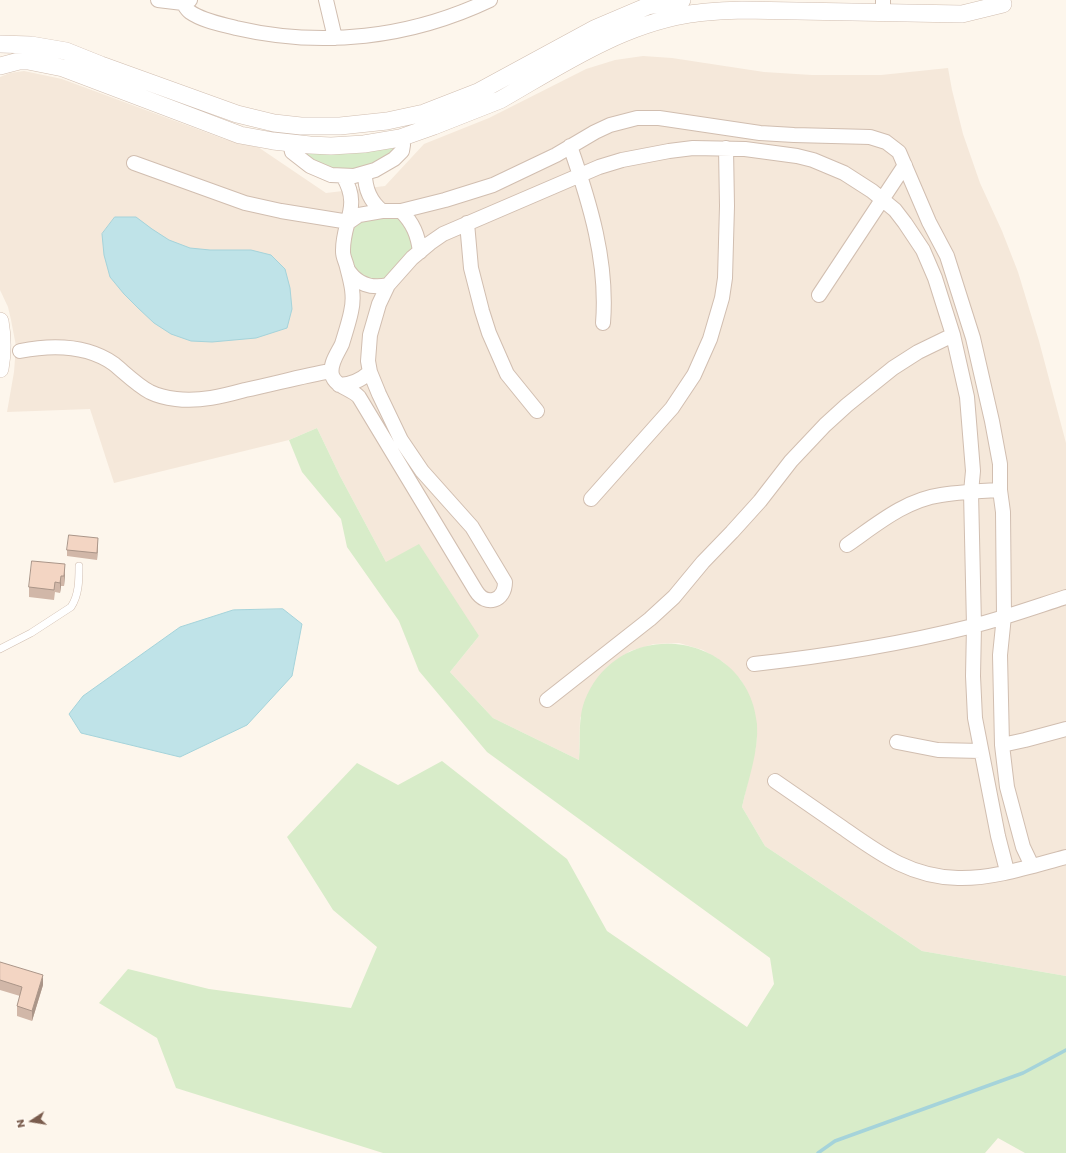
<!DOCTYPE html>
<html>
<head>
<meta charset="utf-8">
<style>
  body { margin:0 }
  #map { position:relative; width:1066px; height:1153px; overflow:hidden; background:#fdf6ec; font-family:Poppins,sans-serif }
  canvas { display:block }
  .north { position:absolute; left:12px; top:1101px; width:40px; height:40px; -webkit-text-stroke:3px #fffaf3; paint-order:stroke; rotate:258deg; font-size:11px; font-weight:700; line-height:16px; text-align:center; color:#7a5c4d }
  .north::after { content:''; display:block; margin:auto; width:14px; height:18px; background:#7a5c4d; clip-path:polygon(50% 0,100% 100%,50% 72%,0 100%) }
</style>
</head>
<body>
<div id="map">
<canvas width="1066" height="1153"></canvas>
<div class="north">N</div>
</div>
<script>
const c = document.querySelector('canvas').getContext('2d');
c.lineJoin = 'round';
function paint(path, color) {
  c.fillStyle = color;
  c.fill(path, 'evenodd');
}
function trace(path, color, width, dash) {
  c.strokeStyle = color;
  c.lineWidth = width;
  c.lineCap = dash ? 'butt' : 'round';
  c.setLineDash(dash || []);
  c.stroke(path);
}
paint(new Path2D(`
  M643,56L672,58L764,72L812,75H881L948,68L952,90L963,134L980,183L1002,231L1018,272L1039,341L1066,443V976L922,951L765,846L742,807L756,746L757,735L746,689L740,679L723,662L703,650L679,643L654,644L630,651L610,665L580,718L579,760L493,718L450,672L479,636L386,562L340,476L317,428L289,440L114,483L90,409L7,412L14,372L16,346L11,320L8,307L0,290V77L10,73L24,71L62,79L224,139L258,147L326,193L385,186L424,144L489,118L586,69L615,60Z`), '#f5e8da');
paint(new Path2D(`
  M401,143C380,166 344,178 314,161C308,158 302,153 297,148Z
  M396,216L401,219L413,244L412,250L388,277L383,280L372,281L355,271C350,255 344,228 365,220C374,216 386,217 396,216Z
  M317,428L340,476L386,562L419,544L479,636L450,672L493,718L579,760C581,737 577,716 587,695C625,613 749,634 757,724C759,751 748,780 742,807L765,846L922,951L1066,976V1153H1025L998,1138L985,1153H383L176,1088L157,1038L99,1003L128,969L209,989L351,1008L377,947L333,910L287,837L357,763L398,785L442,761L567,859L607,931L747,1027L774,984L770,958L487,752L419,671L399,621L347,547L341,519L302,472L289,440Z`), '#d8ecc9');
const water = new Path2D(`
  M115,217H136L152,229L169,240L190,248L210,250H251L271,255L285,269L290,288L292,309L287,328L256,338L212,342L191,341L171,334L154,323L138,308L124,294L110,277L104,255L102,234Z
  M283,609L302,624L292,676L247,725L180,757L81,733L69,714L83,696L180,627L233,610Z`);
paint(water, '#bfe3e8');
trace(water, '#a5d3da', 1);
trace(new Path2D(`
  M818,1153L835,1141L1023,1073L1066,1050`), '#a5d3da', 3.5);
const service = new Path2D(`
  M0,649L31,633L71,607C79,595 79,580 79,566`);
const minor = new Path2D(`
  M158,0L183,3L190,0
  M326,0L335,38
  M183,3C185,6 187,10 190,12C203,21 221,24 236,28C322,48 410,38 490,0
  M883,12V0
  M290,143L292,152L310,166L331,175L354,176L375,170L394,159L402,151L403,145L400,138
  M570,146C590,203 608,262 603,323
  M134,163L245,203L281,211L349,222L359,215L382,211H401L445,200L493,185L556,155L595,132L610,125L637,118H659L760,133L794,135L870,137L886,142L899,152L929,222L947,256L973,338L992,421L1000,464V490L1003,512L1004,616L1000,655L1002,745L1007,787L1023,847L1032,866
  M365,174C365,189 370,201 382,211
  M343,176C362,207 342,222 343,252C343,257 346,262 347,267C351,282 355,296 351,312C349,322 345,334 342,344C338,353 329,364 332,375C335,387 351,388 359,397L476,591C486,607 505,601 505,582L472,527L422,471L401,440L379,394L370,372L368,361L370,335L379,304L388,285L412,258L430,243L443,234L599,167L622,160L669,151L693,148L745,149L797,156L813,160L844,173L872,191L895,210L905,223L923,250L935,278L953,335L967,397L973,471L971,492L974,626L973,676L975,718L998,836L1007,871
  M401,211C413,223 418,235 420,252
  M467,223L471,268L482,311L489,333L507,374L537,411
  M348,270C357,284 371,289 388,285
  M819,295L905,165
  M20,351C51,345 87,345 114,364C125,373 137,385 150,392C158,396 168,398 176,399C200,402 223,396 245,390C274,384 302,376 331,371
  M339,385C351,385 361,380 370,372
  M591,499L672,408L694,375L710,339L722,298L725,278L727,206L726,148
  M847,545C876,525 905,500 941,495C960,492 980,491 1000,490
  M754,664C827,656 901,644 973,626C1004,618 1035,607 1066,597
  M547,700L650,619L674,597L703,562L732,532L760,501L791,461L825,425L847,405L893,368L918,352L953,335
  M897,742L938,750L981,751
  M1002,745L1025,740L1066,729
  M775,781C798,797 820,812 843,828C880,854 911,877 958,878C993,879 1032,866 1066,857`);
const tertiary = new Path2D(`
  M0,44L31,45L66,51L101,65L237,114L274,123L301,126H340L387,121L424,113L478,92L596,28L648,6L682,0
  M0,66L19,61H28L63,68L240,135L273,141L310,145L331,146L364,144L400,138L434,126L500,100C558,67 617,27 685,15C704,11 723,11 742,10L962,14L1003,4
  M0,321C3,338 3,352 0,369`);
trace(service, '#d1beb0', 8);
trace(minor, '#d1beb0', 16);
trace(tertiary, '#d1beb0', 18);
trace(service, '#fff', 7);
trace(minor, '#fff', 14);
trace(tertiary, '#fff', 17);
paint(new Path2D(`
  M98,545L97,560L67,556V550Z
  M65,574L64,586H61L60,593L55,592L54,600L29,597V587Z
  M0,962L43,985L32,1021L17,1016V1006L20,996L0,990Z`), '#d1b7a8');
paint(new Path2D(`
  M98,538V545L97,560V553Z
  M65,564V574L64,586V576Z
  M61,576V586L60,593V583Z
  M43,975V985L32,1021V1011Z`), '#aa9588');
const building = new Path2D(`
  M69,535L98,538L97,553L67,550Z
  M32,561L65,564L64,576H61L60,583L55,582L54,590L29,587Z
  M0,962L43,975L32,1011L17,1006L22,987L0,980Z`);
paint(building, '#f3d5c3');
trace(building, '#aa9588', 1);
</script>
</body>
</html>
